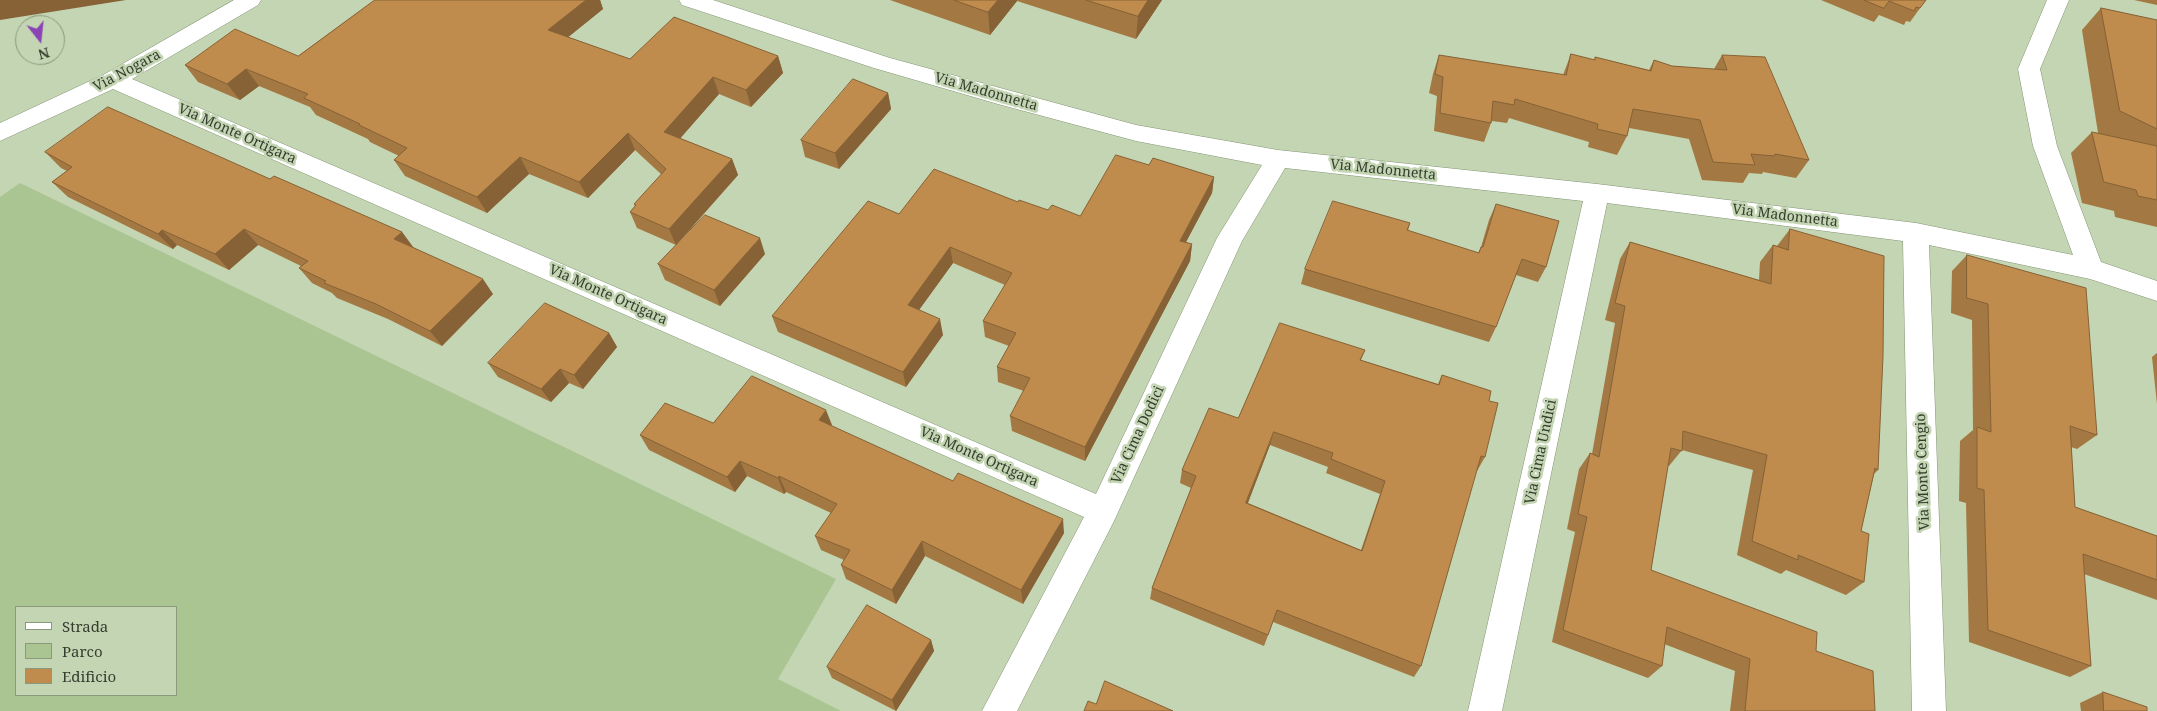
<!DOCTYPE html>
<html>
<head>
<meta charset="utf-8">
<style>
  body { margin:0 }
  #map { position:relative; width:2157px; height:711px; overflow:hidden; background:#c3d5b2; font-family:"Noto Serif",serif }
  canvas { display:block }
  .legend { position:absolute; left:15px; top:606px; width:162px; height:90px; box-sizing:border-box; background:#c3d5b2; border:1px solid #8a987e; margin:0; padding:6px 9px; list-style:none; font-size:15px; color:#353d2f }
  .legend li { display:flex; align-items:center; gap:10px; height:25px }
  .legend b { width:25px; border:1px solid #8a987e }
  .north { position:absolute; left:15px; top:15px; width:50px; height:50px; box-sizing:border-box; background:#c3d5b2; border:1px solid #8a987e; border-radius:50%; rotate:164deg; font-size:14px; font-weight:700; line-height:20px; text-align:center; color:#353d2f }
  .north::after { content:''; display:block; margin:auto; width:18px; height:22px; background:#8b43b6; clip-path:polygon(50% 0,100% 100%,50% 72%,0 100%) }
</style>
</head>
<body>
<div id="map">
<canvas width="2157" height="711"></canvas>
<ul class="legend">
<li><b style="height:6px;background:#fff"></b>Strada</li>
<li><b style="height:14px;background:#aac492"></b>Parco</li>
<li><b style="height:14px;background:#bf8c4d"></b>Edificio</li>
</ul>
<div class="north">N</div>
</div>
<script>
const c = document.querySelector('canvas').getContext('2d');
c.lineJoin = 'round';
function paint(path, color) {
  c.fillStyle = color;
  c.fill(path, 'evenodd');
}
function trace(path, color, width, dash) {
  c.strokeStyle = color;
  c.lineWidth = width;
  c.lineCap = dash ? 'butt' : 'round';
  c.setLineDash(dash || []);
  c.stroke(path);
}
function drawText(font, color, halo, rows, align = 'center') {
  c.font = font + ' "Noto Serif",serif';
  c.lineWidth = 5;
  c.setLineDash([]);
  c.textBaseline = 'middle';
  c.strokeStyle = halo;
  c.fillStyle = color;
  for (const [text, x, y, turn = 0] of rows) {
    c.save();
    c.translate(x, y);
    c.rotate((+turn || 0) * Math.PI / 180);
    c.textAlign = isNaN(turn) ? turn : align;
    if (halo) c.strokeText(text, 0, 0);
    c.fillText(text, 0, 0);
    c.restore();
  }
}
paint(new Path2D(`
  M20,183L836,579L778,679L841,711H0V197ZM16,607H176V695H16Z`), '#aac492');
const minor = new Path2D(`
  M234,0H261L258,5L132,79L1096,494L1217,238L1262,165L1136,141L998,104L874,68L682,5L679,0H713L890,58L1136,125L1278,150L1597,184L1916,223L2073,255L2033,146L2018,69L2047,0H2069L2040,69L2057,146L2101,262L2157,281V301L2090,279L1929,245L1946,711H1912L1903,241L1607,203L1502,711H1468L1583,201L1285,168L1242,241L1114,521L1017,711H982L1084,517L113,89L0,141V123L105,74Z`);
trace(minor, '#849575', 1);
paint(minor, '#fff');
paint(new Path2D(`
  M375,0H600L603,9L568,37L630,59L778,56L783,73L751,107L719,94L680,138L732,159L738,175L678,243L765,254L720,306L665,280L658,264L676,245L637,228L630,212L635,206L634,204L662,175L635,150L588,198L529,174L487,213L405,176L394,160L399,156L370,142L368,139L316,115L310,107L259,86L240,100L198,82L185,65L298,56Z
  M890,0H1162L1136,39L1017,1L990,35Z
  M1821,0H1926L1910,22L1906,21L1904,25L1879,15L1874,22Z
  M2134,0H2157V5Z
  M2101,8L2157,20V227L2115,217L2114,211L2082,203L2071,153L2092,132L2098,133L2082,30Z
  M1571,54L1594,60L1595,57L1649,70L1654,60L1672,66L1714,69L1722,55L1809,160L1796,178L1763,172L1762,174L1749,173L1743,183L1702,180L1689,139L1629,128L1627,136L1617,155L1588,147L1589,142L1509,118L1507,123L1492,121L1491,123L1484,142L1434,131L1437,96L1429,93L1433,74L1439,55L1563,75Z
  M888,93L891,109L839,169L805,157L801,140Z
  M45,152L270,179L402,232L413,247L493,294L442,346L388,319L337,298L332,293L312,283L299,268L301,266L258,245L229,270L177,245L173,249L68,197L52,182L67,171L61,168Z
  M1149,165L1214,177L1212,193L1186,242L1192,244L1190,261L1085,461L1012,431L1010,416L1024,391L998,382L997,367L1009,346L985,337L983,321L1005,285L953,263L919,310L943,335L906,387L778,332L772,316L899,214L1018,202L1048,210L1080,216Z
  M1496,204L1546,267L1538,282L1516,275L1496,327L1489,342L1301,284L1305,269L1410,223L1408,231L1478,253L1481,247L1489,220Z
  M1790,229L1878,470L1874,474L1861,531L1864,582L1846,595L1786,570L1781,574L1737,555L1753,470L1682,450L1669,466H1668L1651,570L1816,651L1875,711H1730L1735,671L1664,644L1662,666L1648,678L1552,642L1575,532L1567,529L1579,469L1590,453L1592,454L1615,323L1605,320L1620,259L1630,242L1759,280L1760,262L1773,245L1777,246Z
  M1967,255L2097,435L2077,449L2071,447L2075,507L2157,536V600L2084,574L2091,666L2070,677L1969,642L1966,503L1959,501L1960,441L1973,430L1972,320L1951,313L1952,271Z
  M609,333L617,347L583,389L569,383L551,402L498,377L488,363Z
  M1365,350L1361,360L1438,384L1442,375L1489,401L1485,457L1477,471L1476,470L1421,666L1414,677L1273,622L1264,646L1150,599L1152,588L1191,488L1180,483L1182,470L1238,418ZM1270,445L1328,467L1326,473L1380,494L1361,550L1248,503Z
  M2157,353V404L2152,357Z
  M713,423L832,425L831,426L1064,533L1023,604L925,556L896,604L846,579L841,565L844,560L821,550L815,536L831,513L786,492L784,494L747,476L735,492L649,450L640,435Z
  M931,640L934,651L896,711L832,678L827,667Z
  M2103,692L2147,711H2081L2080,703Z`), '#a47842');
paint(new Path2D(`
  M0,0H126L0,20Z
  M586,0H600L603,9L556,47L548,30Z
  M998,0H1017V1L990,35L988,12Z
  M1148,0H1162L1136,39L1138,16Z
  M778,56L783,73L751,107L746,90Z
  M246,69L259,86L240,100L227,84Z
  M713,77L719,94L671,149L664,132Z
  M888,93L891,109L839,169L835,153Z
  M628,133L635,150L588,198L579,182Z
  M520,157L529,174L487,213L477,197Z
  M732,159L738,175L676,245L669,229Z
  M1214,177L1212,193L1178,257L1180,241Z
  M244,229L258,245L229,270L215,254Z
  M162,230L177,245L173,249L158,234Z
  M402,232L413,247L394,239Z
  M760,238L765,254L720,306L714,290Z
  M1192,244L1190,261L1085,461V447Z
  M950,247L953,263L911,321L908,305Z
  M483,279L493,294L442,346L430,331Z
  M940,319L943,335L906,387L903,372Z
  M609,333L617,347L583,389L574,375Z
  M560,369L569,383L551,402L541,389Z
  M826,410L832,425L824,436L819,420Z
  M1274,432L1270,445L1243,515L1246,503Z
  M740,461L747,476L735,492L727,477Z
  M779,476L786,492L784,494L778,478Z
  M1063,519L1064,533L1023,604L1021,590Z
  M922,541L925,556L896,604L892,590Z
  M931,640L934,651L896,711L892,700Z`), '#866236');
const building = new Path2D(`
  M375,0H586L548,30L630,59L674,17L778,56L746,90L713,77L664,132L732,159L669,229L630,212L636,205L634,204L666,169L628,133L579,182L520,157L477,197L394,160L407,148L359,125L360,124L304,98L308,94L246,69L227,84L185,65L235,29L298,56Z
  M954,0H998L988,12Z
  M1086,0H1148L1138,16Z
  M1864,0H1926L1920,8L1916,7L1914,11L1889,1L1884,8Z
  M2101,8L2157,20V129L2120,111Z
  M1571,54L1595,60V57L1651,71L1654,60L1672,66L1727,70L1722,55L1765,57L1809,160L1775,154L1774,156L1751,154L1755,165L1713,162L1700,120L1633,109L1627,136L1597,129L1598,124L1515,99L1514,105L1493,101L1491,123L1440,113L1443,77L1435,74L1439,55L1566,75Z
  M853,79L888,93L835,153L801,140Z
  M108,107L270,179L274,176L402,232L394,239L483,279L430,331L376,304L324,283L326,281L299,268L308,261L244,229L215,254L162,230L158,234L52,182L72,167L45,152Z
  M2092,132L2157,146V200L2138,196L2136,190L2104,182Z
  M1116,155L1149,165L1153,158L1214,177L1180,241L1192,244L1085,447L1010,416L1030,378L997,367L1016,333L983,321L1012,273L950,247L908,305L940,319L903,372L772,316L868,201L899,214L934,169L1018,202L1019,200L1048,210L1052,205L1080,216Z
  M1333,201L1410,223L1407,230L1479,253L1481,247H1483L1496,204L1559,221L1546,267L1522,259L1496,327L1305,269Z
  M705,215L760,238L714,290L658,264Z
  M1790,229L1884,256L1883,356L1878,470L1875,468L1861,531L1869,534L1864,582L1798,555V560L1752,541L1767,455L1683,431L1682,451L1671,448L1651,570L1817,632L1816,651L1873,671L1875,711H1745L1750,659L1667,627L1662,666L1563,630L1587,517L1578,514L1590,453L1599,457L1625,306L1615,303L1630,242L1771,284L1773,245L1788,250Z
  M1967,255L2086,288L2097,435L2070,426L2075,507L2157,536V580L2083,554L2091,666L1988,630L1984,490L1977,488V427L1991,432L1988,304L1967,298Z
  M545,303L609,333L574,375L560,369L541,389L488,363Z
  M1280,323L1365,350L1360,360L1439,385L1442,375L1491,391L1489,401L1498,403L1485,457L1481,456L1421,666L1277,610L1268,635L1152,588L1196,476L1182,470L1209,408L1238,418ZM1274,432L1333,453L1331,459L1385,481L1362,551L1246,503Z
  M752,376L826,410L819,420L953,481L958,473L1063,519L1021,590L922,541L892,590L841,565L850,550L815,536L837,504L779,476L778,478L740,461L727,477L640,435L665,403L713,423Z
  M867,605L931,640L892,700L827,667Z
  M1105,681L1173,711H1084L1088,701L1096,704Z
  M2103,692L2147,707V711H2104Z`);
paint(building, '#bf8c4d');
trace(building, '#866236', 1);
drawText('14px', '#353d2f', '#c3d5b2', [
  ["Via Nogara",127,71,-28],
  ["Via Madonnetta",986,92,16],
  ["Via Monte Ortigara",237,134,24],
  ["Via Madonnetta",1383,170,6],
  ["Via Madonnetta",1785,216,7],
  ["Via Monte Ortigara",608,295,24],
  ["Via Cima Dodici",1138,435,-65],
  ["Via Cima Undici",1541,452,-78],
  ["Via Monte Ortigara",979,457,24],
  ["Via Monte Cengio",1923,472,-92]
]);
</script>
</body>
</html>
